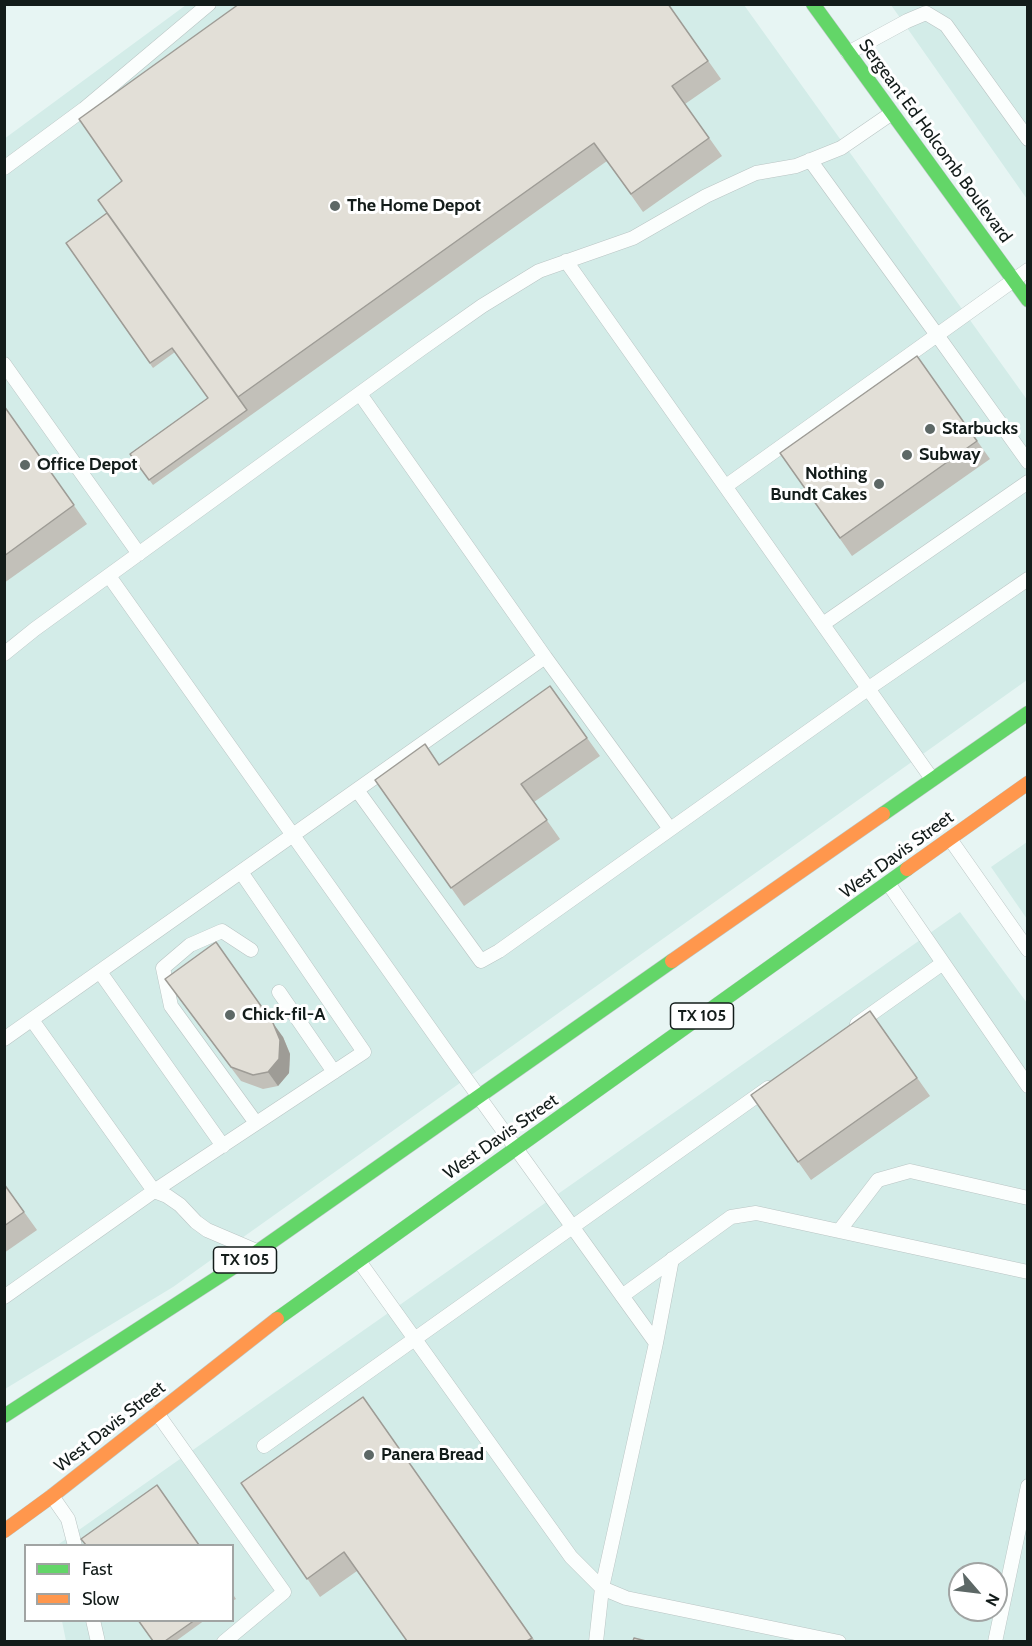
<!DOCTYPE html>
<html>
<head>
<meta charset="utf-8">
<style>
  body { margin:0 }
  #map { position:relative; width:1032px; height:1646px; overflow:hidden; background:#e7f5f3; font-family:Cabin,sans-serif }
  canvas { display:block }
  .frame { position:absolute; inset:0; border:6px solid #131c1a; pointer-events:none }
  .legend { position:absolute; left:24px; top:1544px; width:210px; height:78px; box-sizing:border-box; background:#fff; border:2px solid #a1a4a3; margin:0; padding:8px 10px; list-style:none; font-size:18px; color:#131c1a }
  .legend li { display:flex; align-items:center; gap:12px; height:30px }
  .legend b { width:30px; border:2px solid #a1a4a3 }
  .north { position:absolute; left:948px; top:1562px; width:60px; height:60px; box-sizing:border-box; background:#fff; border:2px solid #a1a4a3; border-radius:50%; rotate:118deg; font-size:16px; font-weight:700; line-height:24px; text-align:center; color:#131c1a }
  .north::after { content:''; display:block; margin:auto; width:21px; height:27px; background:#5d6866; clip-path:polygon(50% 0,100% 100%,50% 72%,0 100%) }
</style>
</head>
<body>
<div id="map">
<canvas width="1032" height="1646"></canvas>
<div class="frame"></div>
<ul class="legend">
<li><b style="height:8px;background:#63d668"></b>Fast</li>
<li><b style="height:8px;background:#ff974d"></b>Slow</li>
</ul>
<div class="north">N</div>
</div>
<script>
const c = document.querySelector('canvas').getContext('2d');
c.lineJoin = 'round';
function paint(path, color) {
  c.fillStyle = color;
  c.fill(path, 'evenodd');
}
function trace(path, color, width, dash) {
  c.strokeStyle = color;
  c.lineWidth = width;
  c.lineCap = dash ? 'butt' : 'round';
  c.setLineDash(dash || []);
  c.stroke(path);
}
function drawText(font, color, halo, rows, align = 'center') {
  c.font = font + ' Cabin,sans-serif';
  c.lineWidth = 6;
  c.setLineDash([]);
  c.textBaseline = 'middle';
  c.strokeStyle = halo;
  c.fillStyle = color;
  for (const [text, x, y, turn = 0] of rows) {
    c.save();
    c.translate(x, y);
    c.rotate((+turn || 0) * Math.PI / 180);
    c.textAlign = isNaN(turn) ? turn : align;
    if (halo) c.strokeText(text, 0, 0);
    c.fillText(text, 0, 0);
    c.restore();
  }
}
paint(new Path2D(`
  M186,5H744L1028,401L1027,680L173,1287L5,1389L4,139Z
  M891,5H1027V199Z
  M1027,842V919L991,867Z
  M960,912L1027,1003V1641H66L62,1621L232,1620V1546H56ZM960,1574H996V1610H960Z`), '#d3ece8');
const lane = new Path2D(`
  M848,53L907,21L926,13L946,25L1028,139
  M810,160L937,335L1028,462
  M4,168L84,109L209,4
  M566,261L932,779
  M4,364L139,554
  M726,486L1028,270
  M109,576L456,1065L656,1343L602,1588L596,1642
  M823,624L1028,482
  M4,654L35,629L421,349L482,306L539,271L633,238L706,196L756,173L796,166L841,148L892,113
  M545,657L670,829
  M357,790L481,961L499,951L869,688L1028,579
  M950,839L1028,950
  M888,883L1028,1086
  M251,950L222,931L190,945L163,968L171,1006L256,1123
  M100,972L223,1146
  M279,992L334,1072
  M857,1024L943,963
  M4,1039L545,657L360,394
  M154,1191L364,1052L241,872
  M154,1191L167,1196L180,1205L196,1222L207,1230L254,1250
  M839,1231L878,1180L910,1171L1028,1198
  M359,1261L571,1557L602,1588L626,1598L839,1642
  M622,1296L731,1217L756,1213L1028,1272
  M4,1297L154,1191L32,1020
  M656,1343L672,1259
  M157,1413L284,1592L224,1642
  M264,1446L768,1088
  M52,1496L68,1519L75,1546
  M93,1620L98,1642
  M995,1642L1028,1486`);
const fast = new Path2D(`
  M813,4L1028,300
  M883,814L1028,713
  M277,1319L907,869
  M4,1416L257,1252L672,961`);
const slow = new Path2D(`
  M907,869L1028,783
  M672,961L883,814
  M4,1531L52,1496L277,1319`);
trace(lane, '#bac5c4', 15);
trace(fast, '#bac5c4', 15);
trace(slow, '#bac5c4', 15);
trace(lane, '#fbfefd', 14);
trace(fast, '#63d668', 14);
trace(slow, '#ff974d', 14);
paint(new Path2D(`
  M668,4L721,79L685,104L722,156L643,212L607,161L153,485L130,454L208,398L175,352L153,368L66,243L107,213Z
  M917,356L990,459L852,556L780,453Z
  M4,406L87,524L4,583Z
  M550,686L600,756L534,802L560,839L464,906L375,780L440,765Z
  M175,993L283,1037L290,1054L289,1073L278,1086L263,1089L241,1081Z
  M870,1011L930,1096L811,1180L751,1095Z
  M4,1184L37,1230L4,1253Z
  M363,1397L535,1641H407L357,1571L320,1597L241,1483Z
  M232,1593L236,1599L232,1601Z
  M138,1620H205L176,1641H153Z`), '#c2c0b9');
paint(new Path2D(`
  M273,1023L283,1037L290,1054L289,1073L278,1086L268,1072Z`), '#9e9c96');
const building = new Path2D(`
  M239,4H668L708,61L672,86L709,138L631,194L594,143L238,397L98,200L122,181L79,119Z
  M107,213L247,410L149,480L130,454L208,398L172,348L150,363L66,243Z
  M917,356L977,441L840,538L780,453Z
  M4,406L74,505L4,556Z
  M550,686L587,738L521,784L547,820L451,888L375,780L425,744L439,765Z
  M216,942L273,1023L280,1040L279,1059L268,1072L253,1075L231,1067L165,979Z
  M870,1011L917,1078L798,1162L751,1095Z
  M4,1184L24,1212L4,1226Z
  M363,1397L532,1638L527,1641H407L344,1552L307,1579L241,1483Z
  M157,1485L199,1545H86L81,1539Z
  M138,1620H195L165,1641H153Z
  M634,1638L646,1641H633Z`);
paint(building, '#e2dfd7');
trace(building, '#9e9c96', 1.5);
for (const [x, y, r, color] of [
  [335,206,6,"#5d6866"],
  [930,429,6,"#5d6866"],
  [907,455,6,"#5d6866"],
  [25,465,6,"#5d6866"],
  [879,484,6,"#5d6866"],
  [230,1015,6,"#5d6866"],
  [369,1455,6,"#5d6866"]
]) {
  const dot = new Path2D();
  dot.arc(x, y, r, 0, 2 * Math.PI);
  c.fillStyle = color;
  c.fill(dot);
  trace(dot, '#fff', 2);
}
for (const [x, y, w] of [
  [702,1016,63],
  [245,1260,63]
]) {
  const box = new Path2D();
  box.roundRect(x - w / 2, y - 13, w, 26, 4.5);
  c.fillStyle = '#fff';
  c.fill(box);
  trace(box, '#131c1a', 1.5);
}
drawText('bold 16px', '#131c1a', null, [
  ["TX 105",702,1016],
  ["TX 105",245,1260]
]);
drawText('18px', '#131c1a', '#fff', [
  ["Sergeant Ed Holcomb Boulevard",935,141,54],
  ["West Davis Street",897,855,-36],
  ["West Davis Street",501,1137,-35],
  ["West Davis Street",110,1427,-38]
]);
drawText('bold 18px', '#131c1a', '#fff', [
  ["The Home Depot",347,206],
  ["Starbucks",942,429],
  ["Subway",919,455],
  ["Office Depot",37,465],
  ["Nothing",867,474,"right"],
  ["Bundt Cakes",867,495,"right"],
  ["Chick-fil-A",242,1015],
  ["Panera Bread",381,1455]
], 'left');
</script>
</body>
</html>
